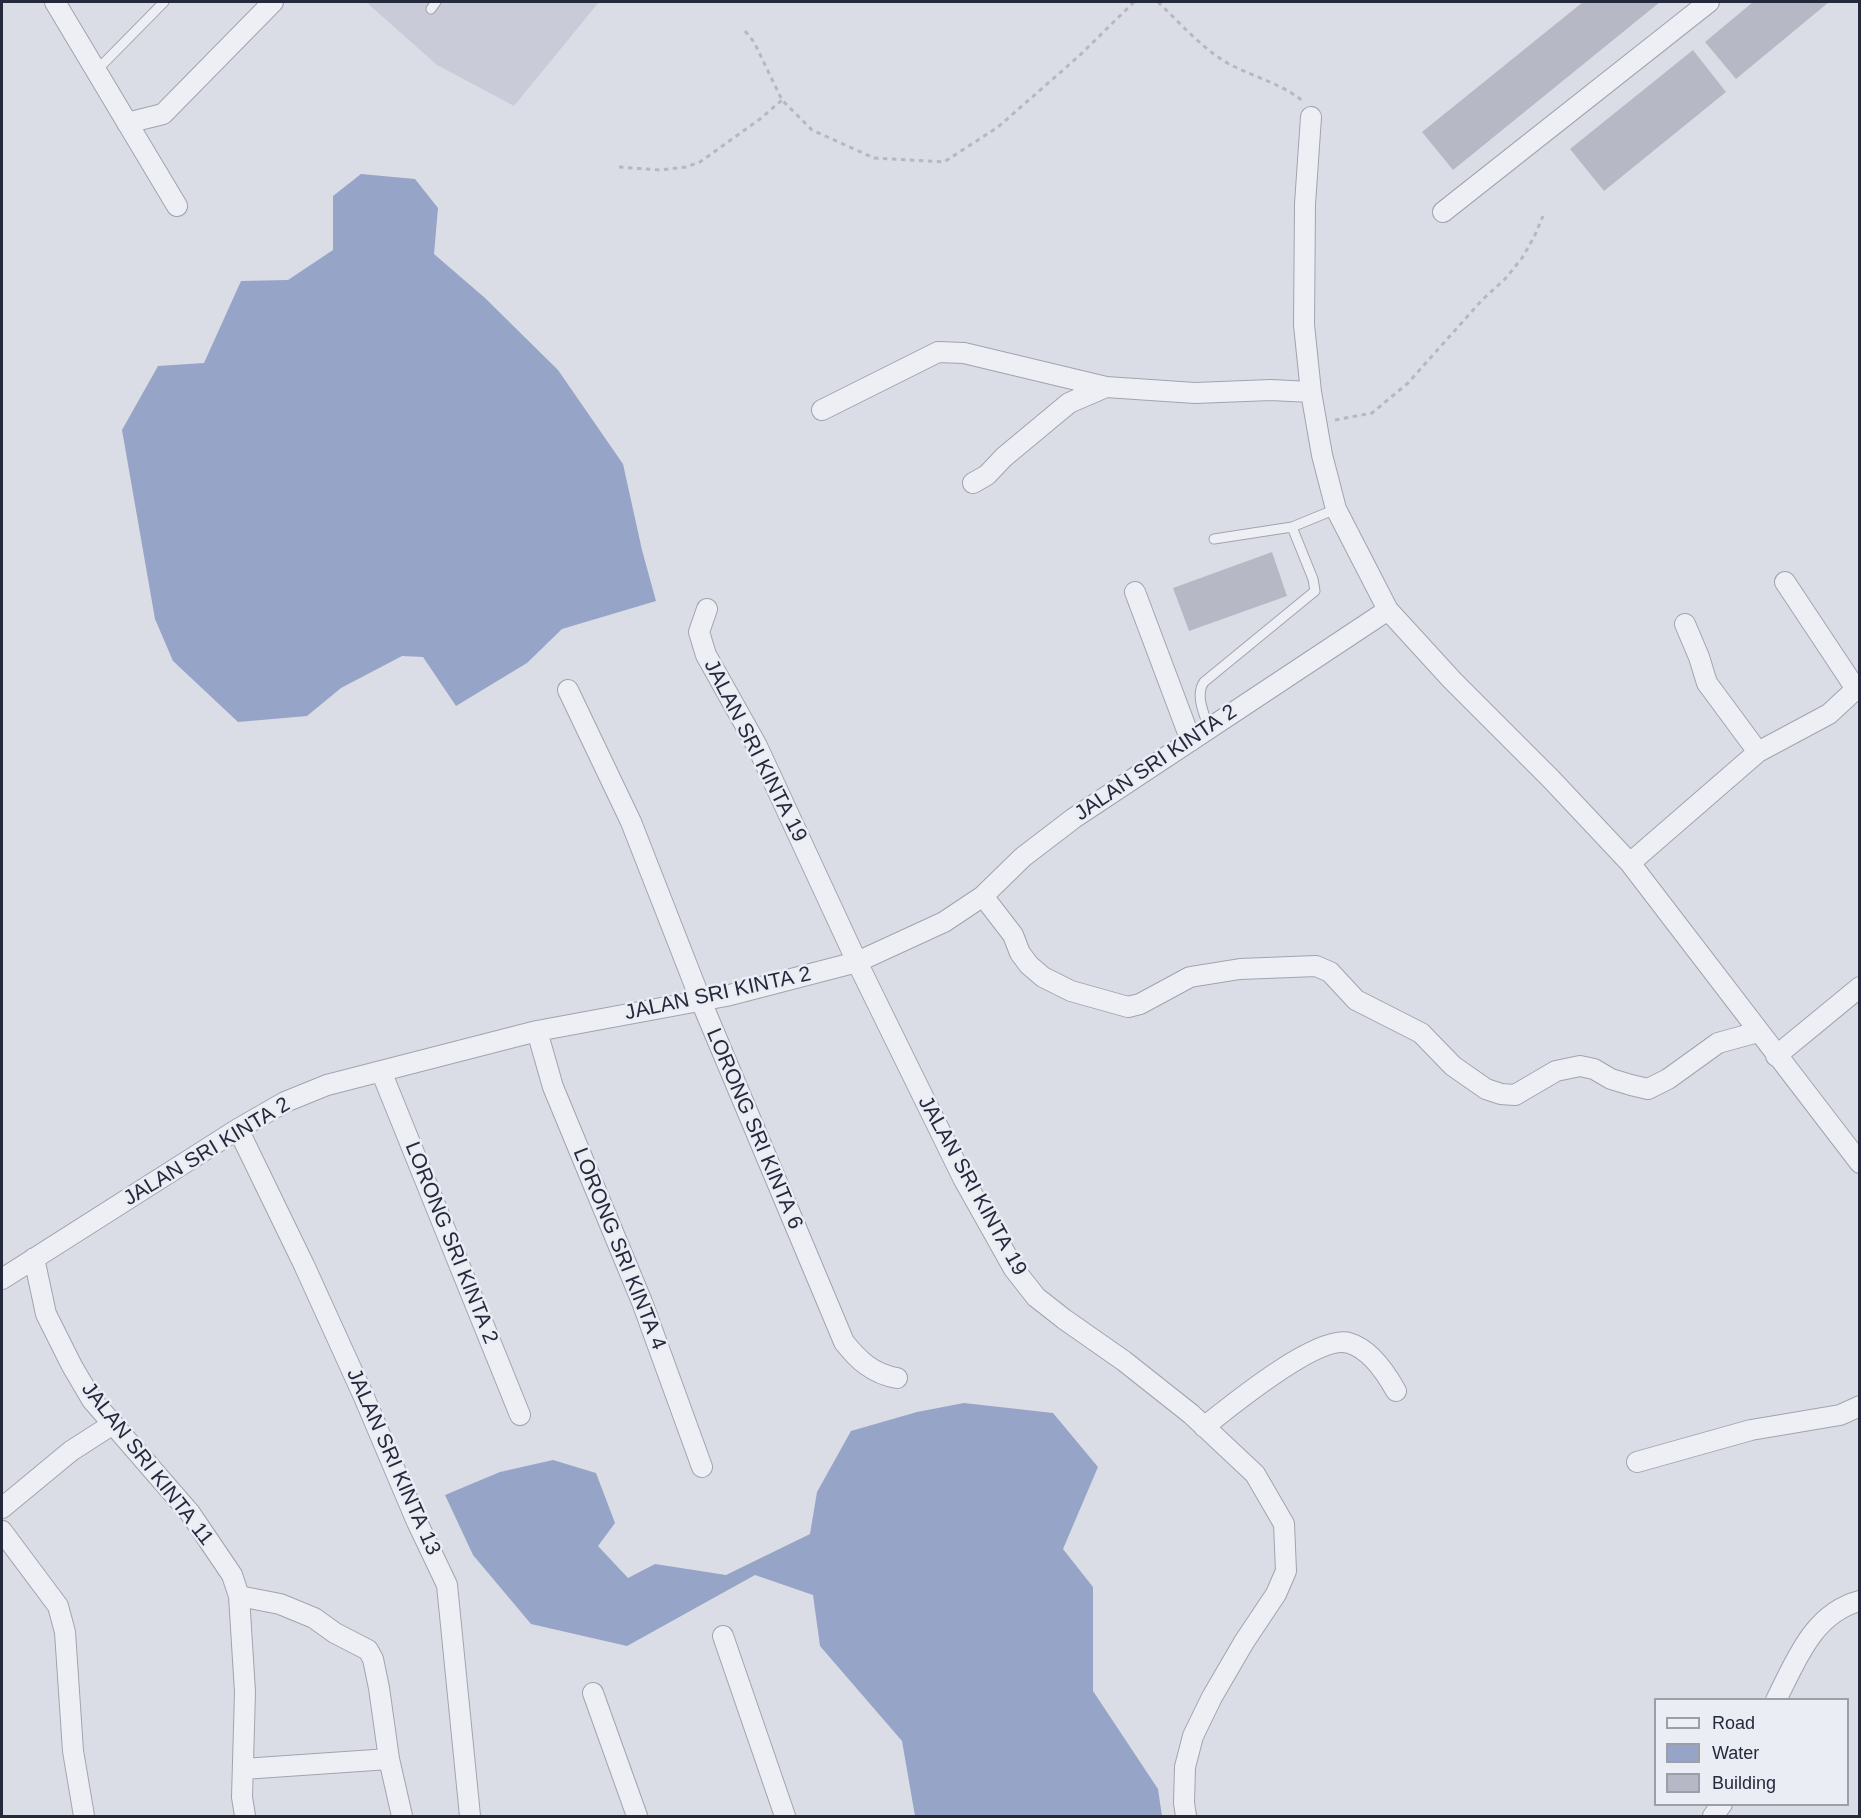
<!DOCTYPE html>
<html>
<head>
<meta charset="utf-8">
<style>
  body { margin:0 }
  #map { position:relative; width:1861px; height:1818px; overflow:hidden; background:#dbdde6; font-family:Helvetica,sans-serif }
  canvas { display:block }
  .frame { position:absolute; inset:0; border:3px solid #25293c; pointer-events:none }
  .legend { position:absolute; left:1654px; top:1698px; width:195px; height:108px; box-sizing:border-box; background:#eaedf4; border:2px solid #9b9faa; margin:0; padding:8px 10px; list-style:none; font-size:18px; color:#25293c }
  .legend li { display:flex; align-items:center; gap:12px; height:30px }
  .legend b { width:30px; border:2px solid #9b9faa }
</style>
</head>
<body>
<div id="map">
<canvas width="1861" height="1818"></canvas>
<div class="frame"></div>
<ul class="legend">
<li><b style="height:8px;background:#eeeff4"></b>Road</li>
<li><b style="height:16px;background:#95a4c7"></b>Water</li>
<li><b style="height:16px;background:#b6b8c6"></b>Building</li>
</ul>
</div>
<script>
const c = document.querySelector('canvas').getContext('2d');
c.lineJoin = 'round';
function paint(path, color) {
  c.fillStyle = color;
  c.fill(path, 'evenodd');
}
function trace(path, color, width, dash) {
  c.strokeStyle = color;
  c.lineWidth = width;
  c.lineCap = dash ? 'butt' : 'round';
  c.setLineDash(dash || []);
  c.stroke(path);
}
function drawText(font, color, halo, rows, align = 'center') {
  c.font = font + ' Helvetica,sans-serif';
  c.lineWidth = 5;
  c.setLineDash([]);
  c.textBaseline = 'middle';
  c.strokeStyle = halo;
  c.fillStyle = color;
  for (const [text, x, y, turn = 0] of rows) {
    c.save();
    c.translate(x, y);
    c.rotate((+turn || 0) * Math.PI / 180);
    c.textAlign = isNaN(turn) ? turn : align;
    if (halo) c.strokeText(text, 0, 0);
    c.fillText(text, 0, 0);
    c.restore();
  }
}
paint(new Path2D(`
  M366,2H599L514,106L437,65Z`), '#c9ccd8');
paint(new Path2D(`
  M361,174L415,179L438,208L434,254L485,298L558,370L623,464L642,550L656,601L562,629L527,663L456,706L423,657L402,656L341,688L307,716L238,722L173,661L155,619L122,430L158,366L204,363L241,281L288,280L333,250V196Z
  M964,1403L1053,1413L1098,1467L1063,1549L1093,1587V1691L1158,1789L1162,1816H915L902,1741L820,1646L813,1595L755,1575L627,1646L531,1624L473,1555L445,1495L500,1472L553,1460L596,1473L615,1523L598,1546L628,1578L655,1564L726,1575L810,1534L817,1492L851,1431L917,1412Z`), '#95a4c7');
paint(new Path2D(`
  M1583,2H1660L1453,170L1422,132Z
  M1753,2H1829L1736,79L1705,42Z
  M1693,50L1726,92L1604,191L1570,149Z
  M1272,552L1287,596L1189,631L1173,588Z`), '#b6b8c6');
const lane = new Path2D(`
  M431,9L436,2
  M96,71L164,2
  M1292,527L1336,509
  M1209,728C1204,714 1195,695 1204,682L1315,591L1313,579L1292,527L1214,539`);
const street = new Path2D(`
  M55,2L177,206
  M127,123L163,114L273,2
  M1443,212L1709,2
  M1311,392L1304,325L1305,204L1311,117
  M822,410L938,352L964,353L1106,387
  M973,483L987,475L1004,457L1069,403L1106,387L1195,393L1271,390L1311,392L1322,455L1336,509L1388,610L1452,680L1551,779L1630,863L1860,1163
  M1135,592L1191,741
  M707,609L699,632L706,655L757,746L857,962L963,1178L1014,1269L1036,1297L1064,1319L1124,1361L1191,1414L1255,1474L1284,1524L1286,1571L1276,1594L1244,1642L1212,1697L1193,1736L1185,1767L1184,1803L1186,1816
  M1685,624L1699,657L1707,683L1758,752
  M568,690L631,822L701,1001L844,1342C858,1360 873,1374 897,1378
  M1630,863L1758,752L1829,714L1856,689L1785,582
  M983,896L1013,935L1020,953L1029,965L1043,977L1071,991L1128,1007L1140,1004L1190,977L1240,969L1316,966L1330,972L1356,1000L1421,1033L1453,1066L1486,1089L1501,1094L1515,1095L1556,1071L1580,1066L1594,1069L1611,1079L1631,1085L1648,1089L1668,1079L1718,1043L1758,1032
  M537,1031L553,1087L642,1302L702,1467
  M1776,1056L1860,987
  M381,1071L520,1415
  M238,1129L304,1265L364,1397L417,1522L447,1585L470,1816
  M34,1258L46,1314L72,1366L92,1400L190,1513L232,1575L239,1596L245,1692L242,1797L245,1816
  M2,1279L238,1129L285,1102L327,1085L537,1031L726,996L857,962L944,922L983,896L1023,857L1074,818L1388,610
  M1204,1427C1229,1407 1318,1334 1349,1343C1370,1349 1386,1373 1396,1391
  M1637,1462L1751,1430L1840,1415L1860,1406
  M2,1508L71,1451L113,1424
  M2,1531L58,1606L65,1632L73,1751L84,1816
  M239,1596L280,1604L314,1618L335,1633L368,1650L373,1659L379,1688L389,1759L402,1816
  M723,1636L785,1816
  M593,1693L637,1816
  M1776,1700C1796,1661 1813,1613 1860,1601
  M243,1769L389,1759
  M1713,1816L1722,1804`);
trace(lane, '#a1a3b0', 11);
trace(street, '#a1a3b0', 22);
trace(new Path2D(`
  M1158,2C1181,24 1204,51 1233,66C1257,78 1282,84 1304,102
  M745,31L754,42L782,100L812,130L874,158L944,162L998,127L1079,56L1134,2
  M619,167L660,170L686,167L700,162L760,119L782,100
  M1335,420L1372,413L1408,383L1482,300L1505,279L1522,258L1534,237L1543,216`), '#b6b8c0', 3, [4.5, 4.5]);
trace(lane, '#eeeff4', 9);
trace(street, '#eeeff4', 20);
drawText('21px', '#25293c', '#eaedf4', [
  ["JALAN SRI KINTA 19",755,751,63],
  ["JALAN SRI KINTA 2",1156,763,-34],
  ["JALAN SRI KINTA 2",718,994,-12],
  ["LORONG SRI KINTA 6",754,1129,67],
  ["JALAN SRI KINTA 2",207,1152,-31],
  ["JALAN SRI KINTA 19",972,1186,61],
  ["LORONG SRI KINTA 2",451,1243,68],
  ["LORONG SRI KINTA 4",619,1249,68],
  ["JALAN SRI KINTA 13",393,1462,66],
  ["JALAN SRI KINTA 11",147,1464,52]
]);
</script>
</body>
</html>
